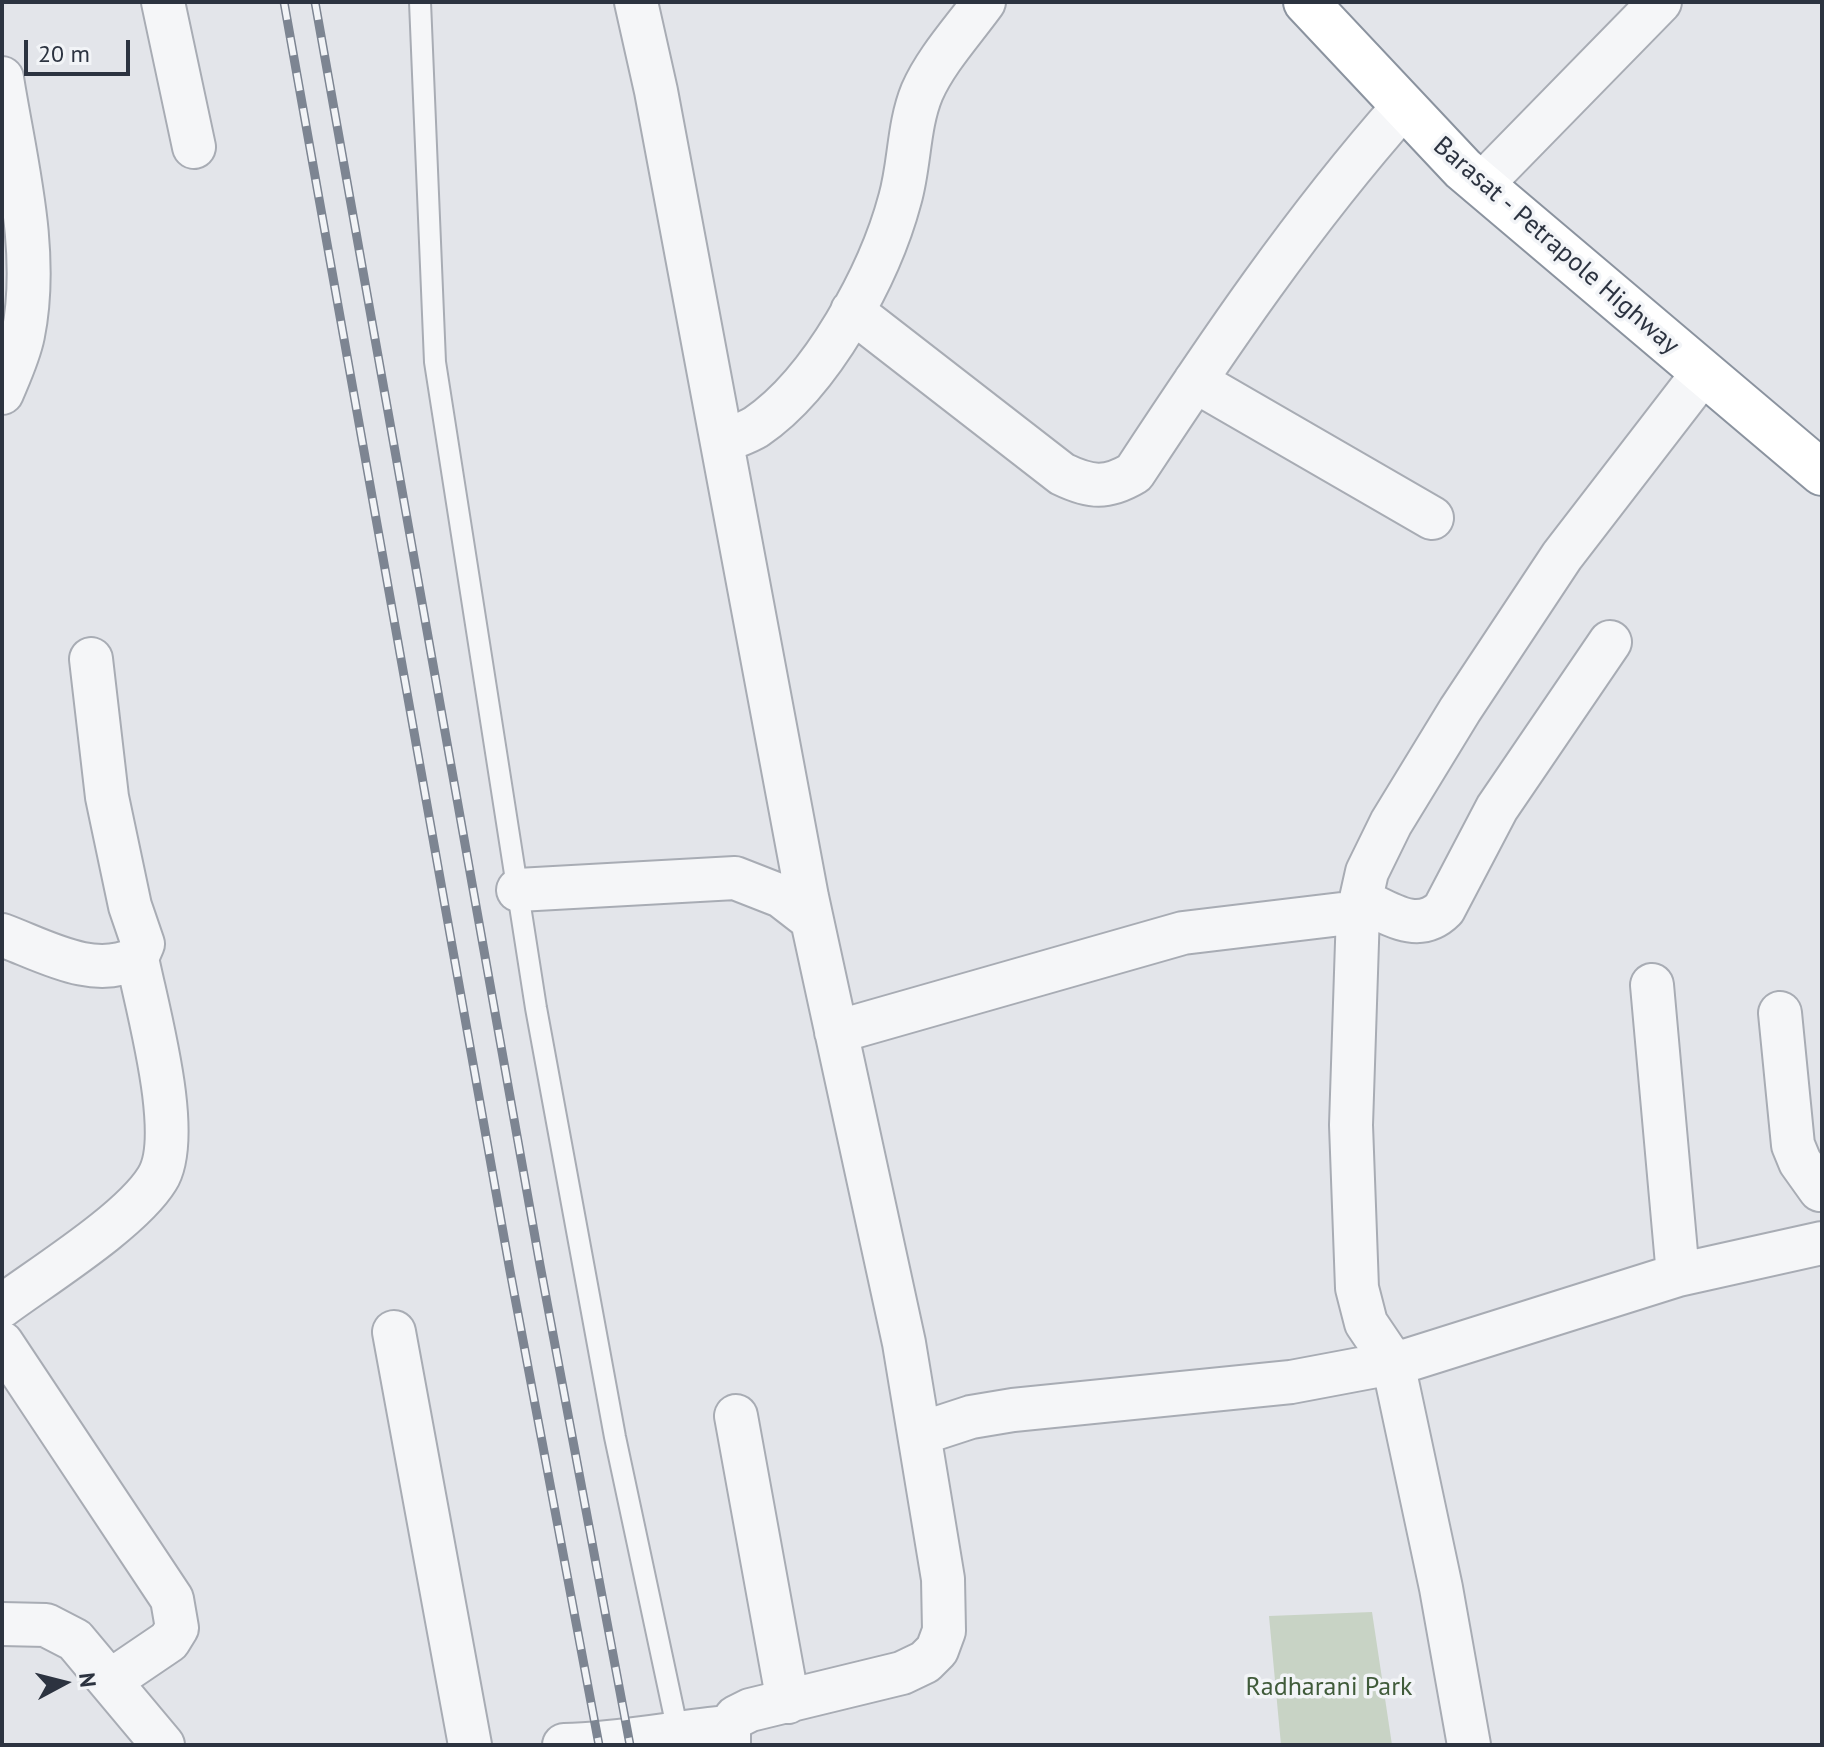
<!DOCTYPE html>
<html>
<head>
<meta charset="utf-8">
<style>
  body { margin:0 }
  #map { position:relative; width:1824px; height:1747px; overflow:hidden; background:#e3e5ea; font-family:"PT Sans",sans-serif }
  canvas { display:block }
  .frame { position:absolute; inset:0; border:4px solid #2c3340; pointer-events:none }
  .north { position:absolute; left:24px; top:1643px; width:80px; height:80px; -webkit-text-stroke:6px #f2f4f7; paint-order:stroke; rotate:83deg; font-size:22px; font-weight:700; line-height:32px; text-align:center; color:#2c3340 }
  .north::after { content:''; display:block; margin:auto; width:28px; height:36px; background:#2c3340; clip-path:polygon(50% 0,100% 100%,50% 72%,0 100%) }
  .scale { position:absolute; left:24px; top:40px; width:106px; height:36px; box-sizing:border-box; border:4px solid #2c3340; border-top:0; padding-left:10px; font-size:24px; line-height:28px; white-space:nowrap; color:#2c3340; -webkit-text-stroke:6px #f2f4f7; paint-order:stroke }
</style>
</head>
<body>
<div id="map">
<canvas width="1824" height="1747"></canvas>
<div class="frame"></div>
<div class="north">N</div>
<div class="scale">20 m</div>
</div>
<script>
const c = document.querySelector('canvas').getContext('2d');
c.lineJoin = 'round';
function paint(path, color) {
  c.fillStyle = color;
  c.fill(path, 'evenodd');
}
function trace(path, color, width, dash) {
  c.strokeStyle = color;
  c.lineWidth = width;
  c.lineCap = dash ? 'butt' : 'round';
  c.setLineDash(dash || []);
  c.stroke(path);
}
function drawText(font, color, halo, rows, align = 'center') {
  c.font = font + ' "PT Sans",sans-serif';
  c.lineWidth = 7;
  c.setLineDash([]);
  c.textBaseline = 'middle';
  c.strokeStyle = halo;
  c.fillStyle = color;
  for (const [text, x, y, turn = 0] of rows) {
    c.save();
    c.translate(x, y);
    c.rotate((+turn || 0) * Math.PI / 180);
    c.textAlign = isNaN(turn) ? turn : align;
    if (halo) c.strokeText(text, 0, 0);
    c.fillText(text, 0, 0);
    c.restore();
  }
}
paint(new Path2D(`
  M1372,1612L1392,1745H1281L1269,1616Z`), '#c8d3c5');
const service = new Path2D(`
  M420,2L435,362L536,1008L615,1437L678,1732`);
const minor = new Path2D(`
  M163,2L194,147
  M636,2L656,91L807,897L904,1343L943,1579L944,1631L937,1650L925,1662L902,1673L750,1710L736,1717L729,1727V1745
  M2,78C15,160 40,251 23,335C19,355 10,374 2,393
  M1481,185L1660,2
  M852,311L1062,474C1091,488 1107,489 1134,473C1218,345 1302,221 1403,107
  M1195,381L1432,518
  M723,442C733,437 746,433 756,427C822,382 880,274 900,199C910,164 908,126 922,92C936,60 963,31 984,2
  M518,890L735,878L781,896L812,920
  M1361,900C1389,913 1418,935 1444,909L1497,808L1610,642
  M2,935C45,951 93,980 137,958L143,944L130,906L107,797L91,659
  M1652,985L1678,1275
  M1780,1013L1793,1145L1800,1162L1820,1190
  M836,1032L1183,933L1358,912
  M2,1306C44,1275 131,1221 157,1179C184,1137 147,1008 137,958
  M394,1332L470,1745
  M2,1343L172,1599L177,1628L169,1641L110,1681
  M736,1416L788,1702
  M919,1434L971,1417L1013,1410L1291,1382L1408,1360L1678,1275L1822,1243
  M2,1624L46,1625L75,1640L163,1745
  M564,1745C619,1744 674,1732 729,1727
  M1469,1745L1441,1588L1393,1363L1366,1323L1357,1288L1351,1125L1358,912L1367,872L1391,823L1460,710L1562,556L1703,373`);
const trunk = new Path2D(`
  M1306,2L1463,169L1822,473`);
trace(service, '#a8acb4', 24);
trace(minor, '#a8acb4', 46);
trace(trunk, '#8b939f', 48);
trace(service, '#f5f6f8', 20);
trace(minor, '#f5f6f8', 42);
trace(trunk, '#fff', 44);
const rail = new Path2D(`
  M284,2L510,1271L599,1745
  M315,2L540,1265L630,1745`);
trace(rail, '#7d8592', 9);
trace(rail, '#f2f4f7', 6, [18]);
drawText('26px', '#2c3340', '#f2f4f7', [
  ["Barasat - Petrapole Highway",1556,246,41]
]);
drawText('26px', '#405b3a', '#f2f4f7', [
  ["Radharani Park",1329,1688]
]);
</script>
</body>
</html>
